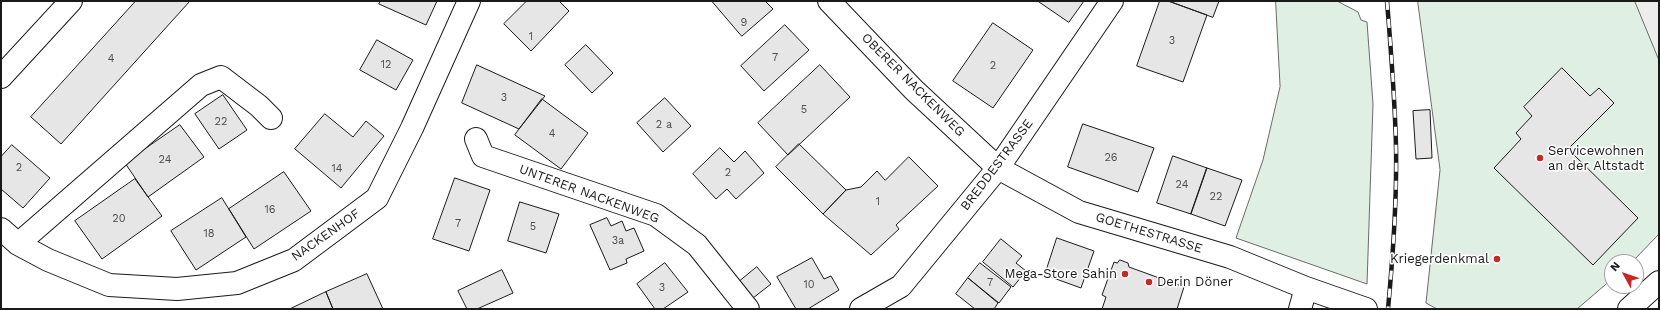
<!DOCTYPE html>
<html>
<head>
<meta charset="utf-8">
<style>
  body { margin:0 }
  #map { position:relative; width:1660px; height:310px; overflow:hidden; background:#fff; font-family:"Work Sans",sans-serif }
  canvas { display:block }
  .frame { position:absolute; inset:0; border:2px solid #1a1a1a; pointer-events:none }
  .north { position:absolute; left:1604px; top:254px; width:40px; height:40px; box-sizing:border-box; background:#fff; border:1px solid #a3a3a3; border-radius:50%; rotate:310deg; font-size:11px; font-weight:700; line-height:16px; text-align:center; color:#1a1a1a }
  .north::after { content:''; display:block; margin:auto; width:14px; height:18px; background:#c62828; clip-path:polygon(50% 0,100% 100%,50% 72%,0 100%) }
</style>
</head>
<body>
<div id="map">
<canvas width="1660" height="310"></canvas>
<div class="frame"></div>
<div class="north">N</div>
</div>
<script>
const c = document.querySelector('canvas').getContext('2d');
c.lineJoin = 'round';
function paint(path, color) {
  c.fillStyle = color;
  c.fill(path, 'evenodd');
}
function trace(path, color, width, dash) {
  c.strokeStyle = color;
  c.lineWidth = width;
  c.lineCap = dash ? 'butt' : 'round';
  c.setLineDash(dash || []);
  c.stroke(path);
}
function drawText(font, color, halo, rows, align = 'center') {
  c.font = font + ' "Work Sans",sans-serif';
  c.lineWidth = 3;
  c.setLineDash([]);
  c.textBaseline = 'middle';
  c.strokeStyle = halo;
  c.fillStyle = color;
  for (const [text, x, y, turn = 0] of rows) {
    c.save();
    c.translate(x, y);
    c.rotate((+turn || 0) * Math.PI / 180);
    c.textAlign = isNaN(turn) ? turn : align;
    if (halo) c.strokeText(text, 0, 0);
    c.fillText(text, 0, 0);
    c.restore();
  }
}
const green = new Path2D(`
  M1276,1H1337L1358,12L1361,20L1367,22L1373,104L1367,284L1236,238L1263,160L1280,87Z
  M1418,1H1659V234L1632,262H1612V279L1577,309H1437L1426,303L1440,170Z`);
paint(green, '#e0efe3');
trace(green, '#6a6a6a', 1);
const parking = new Path2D(`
  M1635,1H1659V60Z`);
paint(parking, '#ededed');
trace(parking, '#6a6a6a', 1);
const building = new Path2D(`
  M136,1H190L61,144L31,117Z
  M381,1H437L426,25L379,4Z
  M527,1H559L569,11L531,51L504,24Z
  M712,1H765L773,9L742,36Z
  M1038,1H1084L1069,22Z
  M1160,1H1168L1207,15L1183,82L1137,66Z
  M1169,1H1219L1213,17Z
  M993,23L1033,50L993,108L953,81Z
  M785,25L809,50L764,91L741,66Z
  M377,40L413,60L396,90L360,70Z
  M586,45L613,73L592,93L565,65Z
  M477,65L545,96L519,129L462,103Z
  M820,65L850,97L788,155L758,123Z
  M1562,68L1590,96L1599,88L1614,103L1568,149L1638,218L1593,265L1494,168L1521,139L1516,133L1532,116L1524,107Z
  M223,95L247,130L219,149L195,114Z
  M665,98L691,126L663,152L637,123Z
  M542,99L588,133L561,169L515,135Z
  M1430,110L1432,158L1416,159L1413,111Z
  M325,114L353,137L366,121L384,136L341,188L295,149Z
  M1083,124L1154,148L1138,192L1068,167Z
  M180,125L204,157L148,197L125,163Z
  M799,144L846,190L823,214L776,167Z
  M12,145L50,178L23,208L1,189V157Z
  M720,148L734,162L745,151L764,173L736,199L727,189L716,199L693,174Z
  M1173,156L1207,168L1191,214L1157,203Z
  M909,157L938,186L896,225L899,229L871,255L823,214L846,190L861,187L877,171L885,180Z
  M1207,168L1242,180L1225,226L1191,214Z
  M284,172L311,211L254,249L229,209Z
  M455,178L490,190L469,251L433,239Z
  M135,179L162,216L102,259L75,221Z
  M222,198L246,237L196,270L171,231Z
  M520,202L559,214L546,253L508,241Z
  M607,218L611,226L622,221L626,231L634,228L644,251L626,259L627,263L610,270L590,225Z
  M1057,238L1094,251L1081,288L1045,275Z
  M1001,239L1022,256L1016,263L1026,271L1013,287L983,262Z
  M812,258L824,279L831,276L839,290L808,309H796L777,277Z
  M1120,260L1128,263L1129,267L1184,287L1177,309H1102L1106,297L1102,295L1114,262L1117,263Z
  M665,263L688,292L663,309H655L637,284Z
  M980,263L1011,287L999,303L968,278Z
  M757,267L771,284L753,298L740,281Z
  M502,270L513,293L477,309H467L458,291Z
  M367,274L383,309H333L326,292Z
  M968,278L998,303L994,309H975L956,294Z
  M326,292L333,309H290Z`);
paint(building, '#e6e6e6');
trace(building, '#1a1a1a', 1);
const minor = new Path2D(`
  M829,1L914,90L998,168L1079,212L1230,257L1306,288L1366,309
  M1,77L71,1
  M476,139L483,156L656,215L697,245L748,309
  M1,229L18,244L48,260L109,285L177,289L237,283L294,260L377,198L412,128L469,1
  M18,244L201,85L221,77L259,106L271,118
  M861,309L901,286L998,168L1112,1
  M1300,309L1306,288
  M1629,309L1659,282`);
trace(minor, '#1a1a1a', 24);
trace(minor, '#fff', 22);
const rail = new Path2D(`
  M1387,1C1391,50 1395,99 1396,147C1397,201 1393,256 1388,309`);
trace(rail, '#1a1a1a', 4.5);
trace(rail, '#fff', 3, [9]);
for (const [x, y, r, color] of [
  [1540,158,4,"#c62828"],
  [1497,259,4,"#c62828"],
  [1125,274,4,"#c62828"],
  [1149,282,4,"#c62828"]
]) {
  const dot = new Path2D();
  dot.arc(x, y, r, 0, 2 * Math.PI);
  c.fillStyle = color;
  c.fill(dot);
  trace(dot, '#fff', 1.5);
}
drawText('11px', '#4d4d4d', null, [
  ["9",744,23],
  ["1",531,37],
  ["3",1172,41],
  ["7",775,58],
  ["4",111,59],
  ["12",386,65],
  ["2",993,66],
  ["3",504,98],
  ["5",804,110],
  ["22",221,122],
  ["2 a",664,125],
  ["4",552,134],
  ["26",1111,158],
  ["24",165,160],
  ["2",19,168],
  ["14",337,169],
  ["2",728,173],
  ["24",1182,185],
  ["22",1216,197],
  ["1",878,202],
  ["16",270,210],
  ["20",119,219],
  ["7",458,224],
  ["5",533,227],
  ["18",209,234],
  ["3a",618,241],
  ["7",990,283],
  ["10",809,285],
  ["3",662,288]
]);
drawText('13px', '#1a1a1a', '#fff', [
  ["OBERER NACKENWEG",913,85,45],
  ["BREDDESTRASSE",997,165,-53],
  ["UNTERER NACKENWEG",589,194,20],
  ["GOETHESTRASSE",1149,233,17],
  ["NACKENHOF",326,235,-35]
]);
drawText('13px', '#1a1a1a', '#fff', [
  ["Servicewohnen",1548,151],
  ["an der Altstadt",1548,166],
  ["Kriegerdenkmal",1489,259,"right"],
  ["Mega-Store Sahin",1117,274,"right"],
  ["Derin Döner",1157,282]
], 'left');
</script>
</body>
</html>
